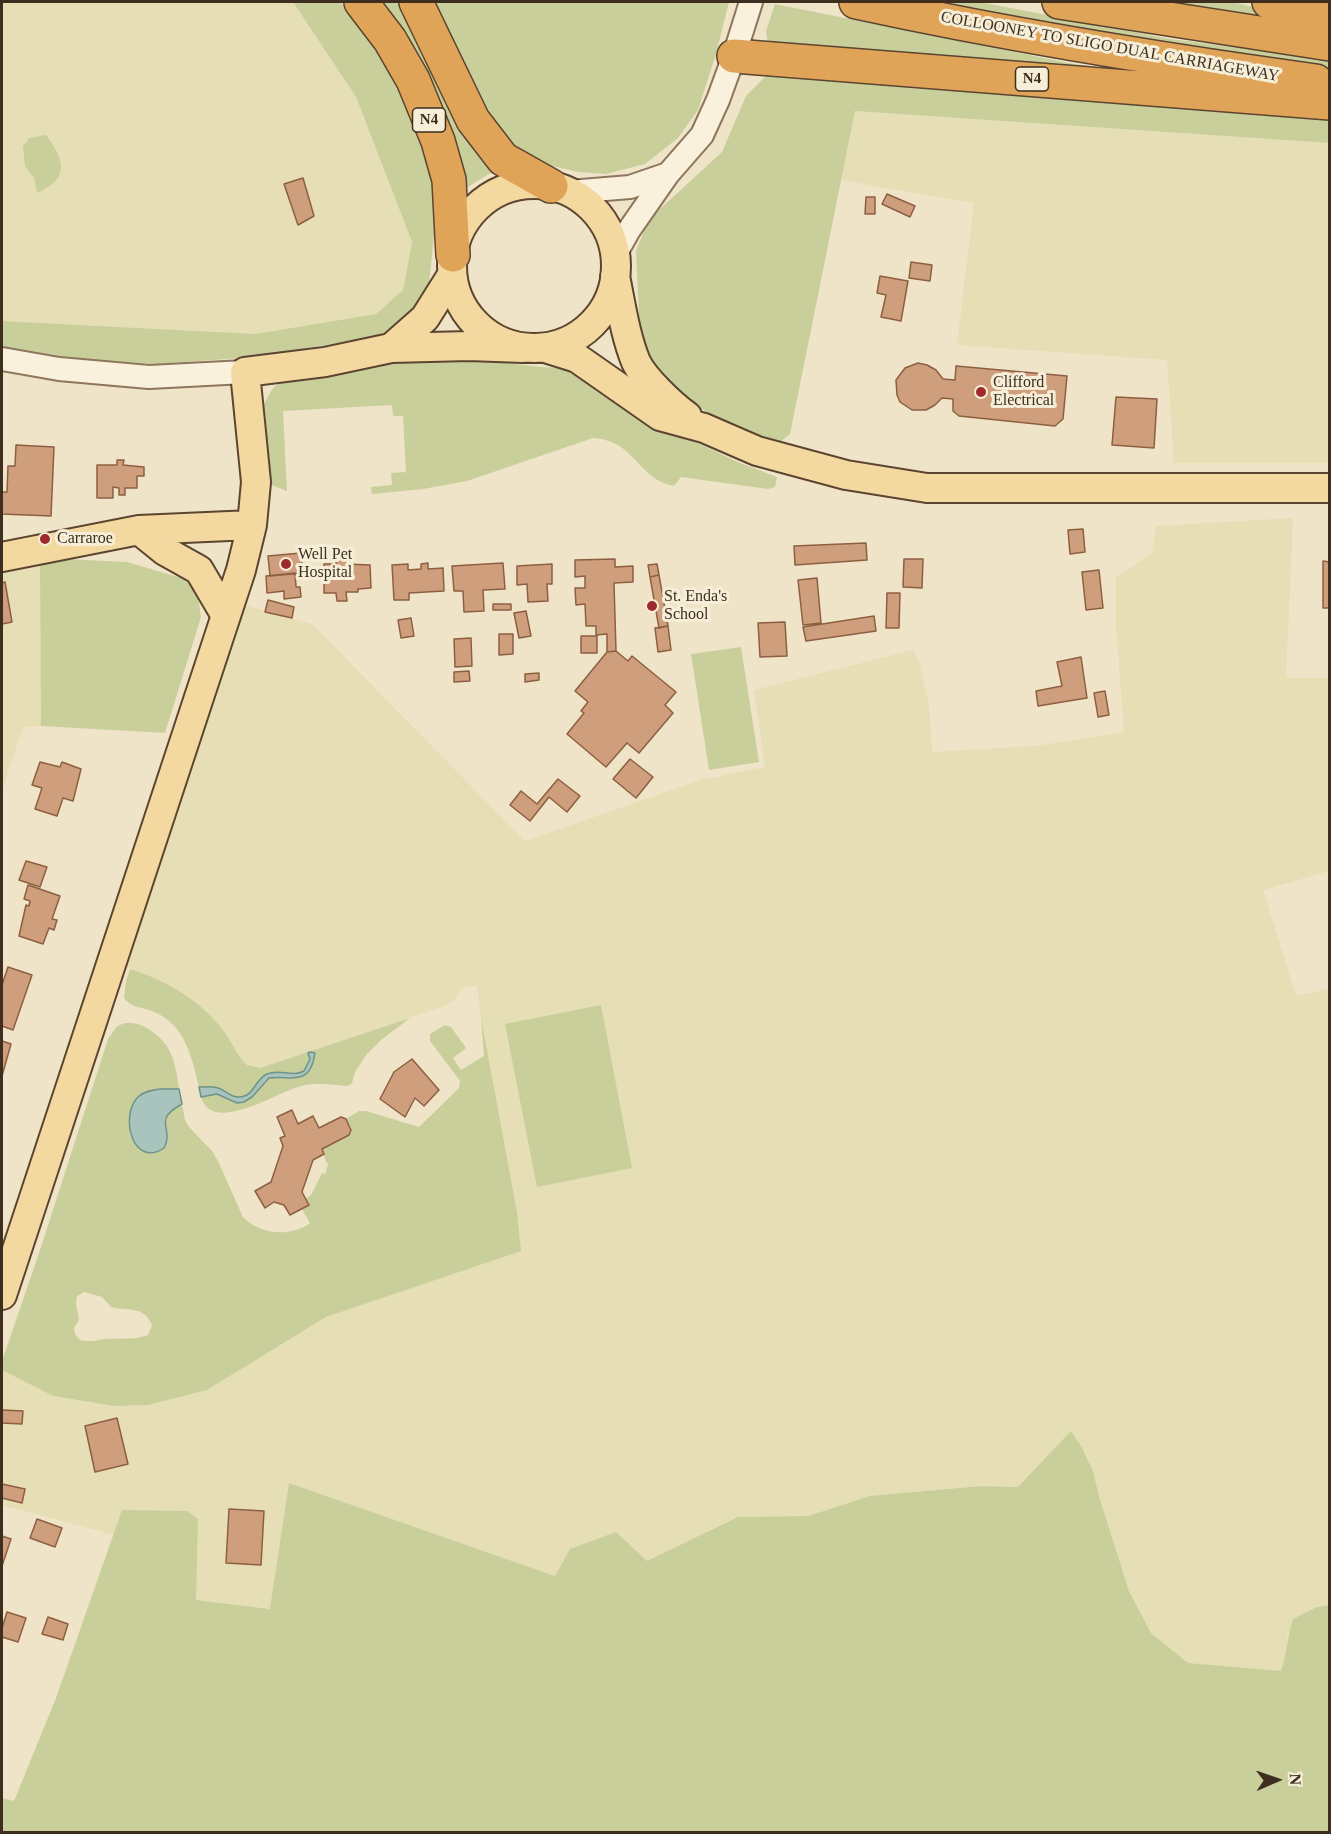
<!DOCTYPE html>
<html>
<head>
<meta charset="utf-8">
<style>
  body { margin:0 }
  #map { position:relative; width:1331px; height:1834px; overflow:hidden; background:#f0e4c8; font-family:Georgia,serif }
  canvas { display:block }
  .frame { position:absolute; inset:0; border:3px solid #3d2e20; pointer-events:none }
  .north { position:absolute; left:1247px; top:1750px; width:60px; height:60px; -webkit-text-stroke:4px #f7eed8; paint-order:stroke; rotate:88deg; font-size:16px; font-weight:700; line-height:24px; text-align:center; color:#3d2e20 }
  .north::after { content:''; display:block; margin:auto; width:21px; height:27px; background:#3d2e20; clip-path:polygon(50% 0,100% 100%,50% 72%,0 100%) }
</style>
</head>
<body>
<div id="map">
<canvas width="1331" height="1834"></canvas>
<div class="frame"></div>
<div class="north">N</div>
</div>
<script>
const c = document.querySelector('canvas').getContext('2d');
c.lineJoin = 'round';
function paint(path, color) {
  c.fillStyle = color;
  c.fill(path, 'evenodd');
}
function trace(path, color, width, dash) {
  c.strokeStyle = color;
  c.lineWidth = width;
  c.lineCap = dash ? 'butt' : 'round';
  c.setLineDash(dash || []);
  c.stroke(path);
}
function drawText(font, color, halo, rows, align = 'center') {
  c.font = font + ' Georgia,serif';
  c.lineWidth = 6;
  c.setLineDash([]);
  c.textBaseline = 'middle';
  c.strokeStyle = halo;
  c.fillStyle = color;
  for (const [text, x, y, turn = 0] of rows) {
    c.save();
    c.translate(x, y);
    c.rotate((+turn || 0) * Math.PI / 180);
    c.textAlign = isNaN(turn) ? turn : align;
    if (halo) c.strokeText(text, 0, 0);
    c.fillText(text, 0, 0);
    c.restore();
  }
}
paint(new Path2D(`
  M2,2H293L356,97L412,242L403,290L376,314L255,334L2,321Z
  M855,111L1329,143V463H1174L1167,360L957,345L974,203L841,180Z
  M1293,518L1286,678H1329V871L1263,890L1296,996L1329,989L1330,1605L1317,1607L1287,1635V1654L1281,1672L1188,1663L1151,1633L1129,1591L1099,1495L1093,1471L1018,1487L981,1486L870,1496L808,1516L738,1517L646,1562L570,1549L555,1576L289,1483L271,1609L195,1600L198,1520L122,1510L114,1535L2,1505V1370L53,1396L114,1406L148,1405L207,1390L326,1317L484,1263L517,1212L481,1017L477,985L460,989L456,999L447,1005L260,1068L247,1065L242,1060L217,1023L185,996L163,982L127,967V964L121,962L241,604L312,624L525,841L701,780L765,767L754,690L913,650L919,662L929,705L932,752L1036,746L1124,732L1116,625V577L1152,554L1156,526Z
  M40,564L41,726L23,727L2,791V573Z`), '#e6deb5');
paint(new Path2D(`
  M293,2H340L355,17L384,55L431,154L436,216L427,304L406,325L373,337L254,357L157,364L75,359L2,346V321L255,334L376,314L403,290L412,242L356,97Z
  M374,2H402L494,171L463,190Z
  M431,2H729L716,54L698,110L678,138L645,164L606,174L578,172L522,159L494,133Z
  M922,2H980L1170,39L1329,59V72L1206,56Z
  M1172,2H1233L1316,23L1190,5Z
  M775,4L1069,63L1200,84L768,44L766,31Z
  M783,72L861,83L1054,94L1329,114V143L855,111L790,434L779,443L712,416L668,386L648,358L639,318L636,251L649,219L722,152L746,96L766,76Z
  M46,135C65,161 70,178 37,193L34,178L25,166L23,147L29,138Z
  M418,352L540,367L570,368L661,426L740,463L777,477L775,487L768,489L681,477L674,486C638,480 635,440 593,438L467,481L423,489L372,494L371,487L392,485L391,473L406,472L403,416H393L392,405L283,411L287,491L266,483L261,409L273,388L283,380Z
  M44,558L127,562L185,579L198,597L201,617L165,733L41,726L40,564Z
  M741,647L759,762L709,770L691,654Z
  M130,969C163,979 196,998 218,1024C228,1035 234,1049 242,1060L247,1065L260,1068L410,1018L381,1040L367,1054L355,1072L352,1083L348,1086C334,1085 316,1082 301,1086C279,1091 212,1136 201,1097L217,1094L230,1100L248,1101L269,1078C282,1076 292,1079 305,1074L315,1057L309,1055L310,1059L304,1071L293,1075L273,1072C265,1079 256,1090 247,1096C235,1102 214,1086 199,1087C192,1058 185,1024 154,1012C143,1007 131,1008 124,998L126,981Z
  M601,1005L632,1168L537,1187L505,1024Z
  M481,1017L517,1212L521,1251L326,1317L207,1390L148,1405L114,1406L53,1396L2,1370V1361L41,1247L108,1039C112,1034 115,1027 120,1025C136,1016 161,1035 168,1048C175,1060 177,1075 179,1089H160L133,1105C128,1120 127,1146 146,1151C153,1153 157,1152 164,1148C170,1126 157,1118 182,1104L185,1120L189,1127L212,1151L218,1161L243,1217C259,1234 290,1238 310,1223L302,1209L308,1205L306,1199L311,1195L322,1173L325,1174L328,1164L326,1162L322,1149L349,1135L351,1127L346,1119L359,1111H366L419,1127L459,1088L460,1081L430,1041V1034L445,1025L451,1027L466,1048L453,1058L461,1070L484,1056ZM84,1292L102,1297L111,1307C130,1312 143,1305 152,1325L148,1335C131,1341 120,1337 104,1339C95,1341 89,1342 80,1340L75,1334L74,1328L79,1320L76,1303L77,1296Z
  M1071,1431L1082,1448L1093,1471L1099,1496L1129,1591L1151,1633L1188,1663L1281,1671C1287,1654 1287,1637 1293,1619L1317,1607L1329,1605V1832H2V1798L14,1801L56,1698L122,1510L187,1511L198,1519L196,1600L270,1609L289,1483L555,1576L570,1549L616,1532L647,1561L738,1517L808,1516L870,1496L981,1486L1018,1487Z`), '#c9cf9b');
const water = new Path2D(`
  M310,1052L315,1053C310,1088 290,1075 269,1078L252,1097L244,1102L237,1103L217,1094L201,1097L199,1087C205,1087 212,1086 218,1088C225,1090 232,1098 239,1097C254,1097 255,1079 267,1074C280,1068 291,1078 304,1071L310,1059L308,1053Z
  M160,1089H179L182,1104C151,1121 175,1128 164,1148C133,1169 119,1116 138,1097C144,1091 153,1090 160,1089Z`);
paint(water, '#a9c4bc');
trace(water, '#6f938a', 1.5);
const building = new Path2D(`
  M303,178L314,216L298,225L284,184Z
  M887,194L915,206L910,217L882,204Z
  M866,197H875V214H865Z
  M911,262L932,265L930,281L909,278Z
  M880,276L908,281L901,321L881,317L886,295L877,293Z
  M918,363L927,365L936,370L943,379L955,380L956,366L1067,376L1063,419L1055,426L959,416L953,411V399L942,398L935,405L926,410H912L900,402L897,395L896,380L905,368Z
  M1116,397L1157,399L1154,448L1112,445Z
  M16,445L54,447L51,516L2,514V492H7L8,466H15Z
  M117,460H124L123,465L144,467V476H137V488H125V495H119V488L113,487V498H97V465H117Z
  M1083,529L1085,552L1070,554L1068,530Z
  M866,543L867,560L795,565L794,546Z
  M301,553L303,573L270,576L268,556Z
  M336,558H346V564L370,565L371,588L358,589V592H346L347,601H337L336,593H324V564H336Z
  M615,559V567L633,566V582L614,583L616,651L607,652V634L596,635V626H586L585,604L576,605L575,588H585V576L575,577V560Z
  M904,559H923L922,588L903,587Z
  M1323,561L1330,562V608H1323Z
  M428,563V569L443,568L444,591L409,593V600H394L392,565L408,564V570L421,569V564Z
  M503,563L505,589L483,590L484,611L464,612L463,591H454L452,566Z
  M552,564V584H547L548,601L528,602L527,584L517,585V566Z
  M657,564L659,575L650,577L648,565Z
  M1099,570L1103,608L1086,610L1082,572Z
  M295,573L296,587H300L301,597L284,599V591L267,593L266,576Z
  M659,575L668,626L659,628L650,577Z
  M817,578L821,623L803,625L798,580Z
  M5,582L12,622L2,624V583Z
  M887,593H900L899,628H886Z
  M268,600L294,607L292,618L265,612Z
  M493,604H511V610H493Z
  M526,611L531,636L519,638L514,613Z
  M874,616L876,631L806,641L803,627Z
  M411,618L414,636L401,638L398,620Z
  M785,622L787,656L760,657L758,623Z
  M668,626L671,650L658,652L655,628Z
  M499,634H513V654L499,655Z
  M581,636H597V653H581Z
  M471,638L472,666L455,667L454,639Z
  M616,651L628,661L632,656L676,692L665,705L673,713L639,753L627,743L606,767L567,734L584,713L581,711L588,702L575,691L607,652Z
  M1081,657L1087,698L1038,706L1036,691L1062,686L1057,662Z
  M469,671L470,681L454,682V672Z
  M539,673V680L525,682V674Z
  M1105,691L1109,715L1098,717L1094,693Z
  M630,759L653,777L636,798L613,779Z
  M40,762L60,767L62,762L81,769L73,801L63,798L57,816L35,809L42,788L32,785Z
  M558,779L580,796L567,812L549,797L530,821L510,805L521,791L537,804Z
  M26,861L47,867L40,887L19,880Z
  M28,885L60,896L52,919L57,920L54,930L49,928L43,944L19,936L26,905L29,906L30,901L24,899Z
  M8,967L32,975L13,1030L2,1026V985Z
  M2,1041L11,1044L2,1076Z
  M412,1059L439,1090L424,1106L415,1098L405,1117L380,1099L394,1072Z
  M292,1110L298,1124L313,1116L319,1128L341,1117L346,1119L351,1130L349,1135L322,1149L324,1154L313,1160L302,1192L309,1205L290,1215L284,1205L274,1202L265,1208L255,1191L271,1182L283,1146L280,1138L285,1136L277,1117Z
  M2,1410L23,1411L22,1424L2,1423Z
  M117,1418L128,1464L95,1472L85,1426Z
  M2,1484L25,1489L22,1503L2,1498Z
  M229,1509L264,1511L261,1565L226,1563Z
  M37,1519L62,1528L55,1547L30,1538Z
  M2,1536L11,1539L2,1566Z
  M7,1612L26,1618L18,1642L2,1637V1628Z
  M48,1617L68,1624L63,1640L42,1634Z`);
paint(building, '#cf9f7d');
trace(building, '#8d5f41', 1.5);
const minor = new Path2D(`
  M569,192L630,187L668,174
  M615,255L629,230L668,174L702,135L718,100L734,56L751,2
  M2,359L59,369L149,377L245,372`);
const major = new Path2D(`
  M452 266a82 82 0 1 1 164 0a82 82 0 1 1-164 0Z
  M615,276C621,305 625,335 636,362C644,379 672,405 687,416
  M391,348L425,318L452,275
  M545,348L577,358L660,416L704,428L757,451L846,475L927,488H1330
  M139,530L165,551L199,570L226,616
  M2,557L139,530L252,525
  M2,1295L241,570L252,525L256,482L245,372L325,362L391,348L469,346L523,348`);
const highway = new Path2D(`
  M361,2L390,40L413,80L438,141L449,180L453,255
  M416,2L473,120L503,159L551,186
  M856,2C1008,35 1162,60 1316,81
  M1059,2L1330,44
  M1269,2L1330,17
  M734,56L1330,103`);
trace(minor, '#8d765c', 26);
trace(major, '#5b4430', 32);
trace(highway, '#5b4430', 36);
trace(minor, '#faf1dc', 22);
trace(major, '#f3d9a0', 28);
trace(highway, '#e0a458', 33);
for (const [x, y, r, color] of [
  [981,392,6,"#9e2a2b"],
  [45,539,6,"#9e2a2b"],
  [286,564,6,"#9e2a2b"],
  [652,606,6,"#9e2a2b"]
]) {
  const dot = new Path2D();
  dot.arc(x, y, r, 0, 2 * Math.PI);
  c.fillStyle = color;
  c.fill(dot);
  trace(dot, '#f7eed8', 2);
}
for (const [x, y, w] of [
  [1032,79,33],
  [429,120,33]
]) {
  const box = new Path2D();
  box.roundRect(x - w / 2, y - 12, w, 24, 4.5);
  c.fillStyle = '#f7eed8';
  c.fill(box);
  trace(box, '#3d2e20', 1.5);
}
drawText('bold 15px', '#3d2e20', null, [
  ["N4",1032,79],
  ["N4",429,120]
]);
drawText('16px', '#3d2e20', '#f7eed8', [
  ["COLLOONEY TO SLIGO DUAL CARRIAGEWAY",1110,47,10]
]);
drawText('16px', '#3d2e20', '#f7eed8', [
  ["Clifford",993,383],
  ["Electrical",993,401],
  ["Carraroe",57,539],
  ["Well Pet",298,555],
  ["Hospital",298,573],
  ["St. Enda's",664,597],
  ["School",664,615]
], 'left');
</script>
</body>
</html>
